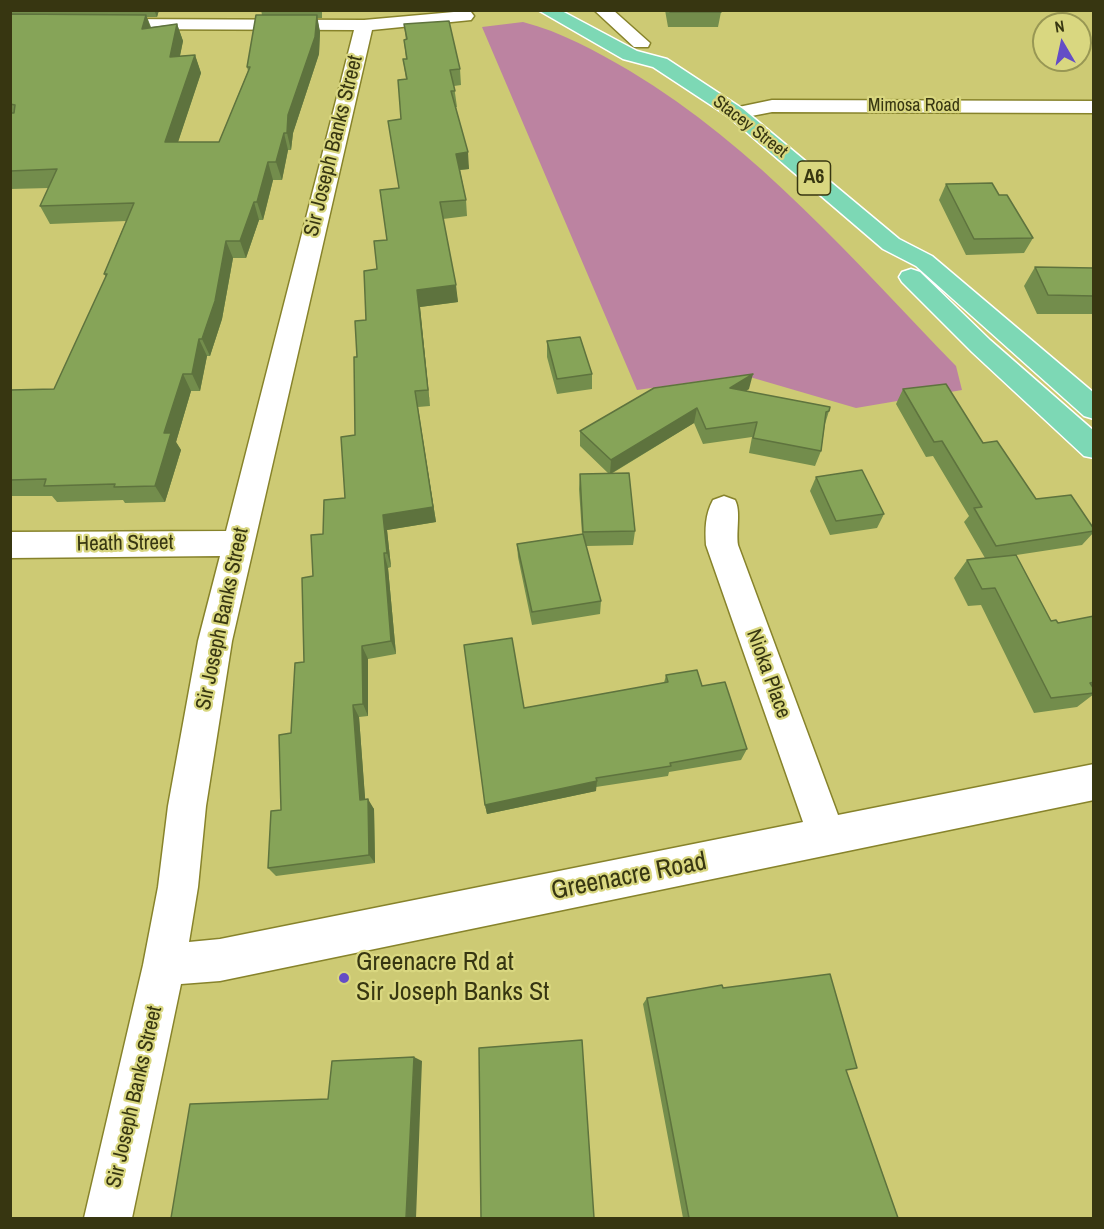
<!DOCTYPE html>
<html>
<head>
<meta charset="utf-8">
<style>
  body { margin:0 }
  #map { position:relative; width:1104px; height:1229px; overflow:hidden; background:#cdca74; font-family:"Archivo Narrow",sans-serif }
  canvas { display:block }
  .frame { position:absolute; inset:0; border:12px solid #373611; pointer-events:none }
  .north { position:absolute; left:1032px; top:12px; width:60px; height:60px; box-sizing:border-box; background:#d9d780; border:2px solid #989754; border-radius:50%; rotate:351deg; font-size:16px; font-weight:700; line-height:24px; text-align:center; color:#373611 }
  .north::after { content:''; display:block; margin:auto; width:21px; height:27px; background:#644dc6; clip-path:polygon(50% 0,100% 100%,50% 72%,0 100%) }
</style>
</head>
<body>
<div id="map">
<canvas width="1104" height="1229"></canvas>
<div class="frame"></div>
<div class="north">N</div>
</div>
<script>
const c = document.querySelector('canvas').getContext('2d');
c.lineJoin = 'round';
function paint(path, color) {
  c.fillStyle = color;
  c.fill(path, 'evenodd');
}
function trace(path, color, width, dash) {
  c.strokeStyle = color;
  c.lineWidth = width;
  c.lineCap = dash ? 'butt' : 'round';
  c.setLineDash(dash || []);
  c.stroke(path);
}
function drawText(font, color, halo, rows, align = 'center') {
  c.font = font + ' "Archivo Narrow",sans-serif';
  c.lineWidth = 4.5;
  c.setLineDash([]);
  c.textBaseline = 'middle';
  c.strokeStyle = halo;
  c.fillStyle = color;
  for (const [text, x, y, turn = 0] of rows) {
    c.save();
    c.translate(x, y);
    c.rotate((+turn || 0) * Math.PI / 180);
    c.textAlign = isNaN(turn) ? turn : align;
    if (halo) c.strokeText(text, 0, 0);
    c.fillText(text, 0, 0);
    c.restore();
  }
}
paint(new Path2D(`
  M523,22C562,32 595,51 630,71C757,147 854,261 956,366L962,390L856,408L743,375L637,390L482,27Z`), '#bc83a1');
const street = new Path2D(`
  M594,10H613L650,43L648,47H634Z
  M465,11L471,12L474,16L471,20L372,30L232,641L206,806L198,887L189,942L220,939L803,822L706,545C705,529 705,515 713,500L724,496L735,500C741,511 736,530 738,545L838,815L1094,764V800L220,981L181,984L132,1218H84L143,965L158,887L168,806L198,641L220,556L10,558V532L226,531L354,30L105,29L99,28L96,24L99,20L105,19L364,20Z
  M772,100L1094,101V113L772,112L736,119L729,117L726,113L729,109Z`);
const highway = new Path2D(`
  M538,10H560L637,51L667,59L743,109L899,239L932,256L1094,393V419L1084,416L916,266L883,249L729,117L653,67L623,59Z
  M911,269L920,272L990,340L1094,431V458L1084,456L972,352L902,282L899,277L902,272Z`);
trace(street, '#87832b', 3);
trace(highway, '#fff', 3);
paint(street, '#fff');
paint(highway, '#7dd8b5');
paint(new Path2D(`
  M10,10H159L157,17H147L151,27L177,24L183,41L180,56L195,55L201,73L178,142H219L248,71L247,67L262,15L261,10H322V18H317L320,32L319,54L293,133L291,150H288L282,180H273L263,220H259L246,258H233L222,319L210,356H207L200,391H191L176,442L181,450L165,502L125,503L123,500L57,502L52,496H10V390L54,389L106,277L104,274L126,221L50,224L40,206L49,188L10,189Z
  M665,10H720L721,12L718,27H668Z
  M404,24L460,69L461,85L454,86L457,107H456L469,169L460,170L466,200L467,216L443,219L458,302L420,307L430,406L418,407L436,522L387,530L391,567L388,568L396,654L368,659V716L359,717L365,799L374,809L375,863L276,876L268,868L281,810L291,733L304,662L313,576L323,534L345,498L355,435L357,357L377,269L387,240L399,188L401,119L406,79L403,59H406L404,40H406Z
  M946,184L1033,238L1024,253L966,255L939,200Z
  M1035,267L1094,268V316L1093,314H1037L1024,286Z
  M547,341L592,374V389L557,394L547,357Z
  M749,389L746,391L829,411L825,424L821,451L815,466L749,453L752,437L703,444L694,423L611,474L635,531L633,545L586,546L601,601L600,614L532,625L518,557L517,544L582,534L579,489L580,474H609L580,446V431Z
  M903,389L983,443L1036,499L1094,529V532L1082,545L1010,556L1051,621L1058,623L1094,616V694L1077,707L1034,713L981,605L968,606L954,578L967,560L985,558L964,522L969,516L933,456L926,457L896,404Z
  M816,477L884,514L877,528L830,535L810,491Z
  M666,675L702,686L747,749L741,760L669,772L668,776L596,787V791L487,814L485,805L524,708L664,683Z
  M723,988L846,1070L898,1218H683L643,1004L647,998Z`), '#738d4c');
paint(new Path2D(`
  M154,10H159L157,17Z
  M146,15L152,32L142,29Z
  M317,15L320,32L319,54L293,133L291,150L287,133L288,115Z
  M177,24L183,41L176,74L170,57Z
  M195,55L201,73L172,160L165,142Z
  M284,133L288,150L282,180L276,162Z
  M468,152L469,169L458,170L456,154Z
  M268,162L273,180L263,220L257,202Z
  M254,202L259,220L246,258L240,241Z
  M226,241L233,258L222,319L210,356L202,339Z
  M456,285L458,302L420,307L430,406L428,390L417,290Z
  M199,339L207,356L200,391L192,374Z
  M183,374L191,391L176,442L181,450L165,502L155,486L164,433Z
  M753,374L749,389L726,403L730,388Z
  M415,391L436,522L387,530L391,567L387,553L383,515Z
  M697,408L694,423L610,474L611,460Z
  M384,553L388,568L396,654L391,641Z
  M362,646L368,659V716L363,704Z
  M353,705L359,717L366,810L360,800Z
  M597,781L596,791L487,814L485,805Z
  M368,799L374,809L375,863L369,855Z
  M414,1057L422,1061L416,1218H406Z`), '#5e733e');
const building = new Path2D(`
  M670,10H720L721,12H670Z
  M10,14L146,15L142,29L177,24L170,57L195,55L165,142H219L250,67H247L256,15H317L315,37L288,115L287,133H284L276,162H268L257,202H254L240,241H226L215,301L202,339H199L192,374H183L164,433H171L155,486L114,487L115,484L44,486L46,479L10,480V390L54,389L107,274H104L134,203L40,206L57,169L10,171V113H14L15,105L10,104Z
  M449,21L460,69L450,70L455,91H451L468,152L456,154L466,200L440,202L456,285L417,290L428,390L415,391L433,507L383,515L387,553H384L391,641L362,646L363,704L353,705L360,800L368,799L369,855L268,868L271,811L281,810L279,735L291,733L295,663L304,662L302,578L313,576L311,535L323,534L324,500L345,498L341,437L355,435L354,357H357L355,321L366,320L364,271L377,269L374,241L387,240L380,190L399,188L388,121L401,119L398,80L407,79L403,59H407L404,40L407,39L404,24Z
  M992,183L999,195H1007L1033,238L974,239L946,184Z
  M1035,267L1094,268V296L1048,295Z
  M580,337L592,374L557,379L547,341Z
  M753,374L730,388L830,407L829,411L826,412L821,451L753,438L757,422L706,429L697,408L611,460L580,431L654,388Z
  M946,384L983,443L997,441L1036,499L1071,495L1094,529V531L996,546L974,508L982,507L942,441L934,442L903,389Z
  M862,470L884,514L836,521L816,477Z
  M629,473L635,531L583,532L580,474Z
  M583,534L601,601L532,612L517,544Z
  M1016,555L1051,621L1056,620L1058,623L1094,616V682L1090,683L1094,689V693L1051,698L995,588L982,589L967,560Z
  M512,638L524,708L668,682L666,675L697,670L702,686L725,682L747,749L670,763L671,766L596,778L597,781L485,805L464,645Z
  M830,974L857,1068L846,1070L898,1218H689L647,998L722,985L723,988Z
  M582,1040L594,1218H481L479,1048Z
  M414,1057L406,1218H171L190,1104L328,1099L332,1061Z`);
paint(building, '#86a458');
trace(building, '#5e733e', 1.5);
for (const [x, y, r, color] of [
  [344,978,6,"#644dc6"]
]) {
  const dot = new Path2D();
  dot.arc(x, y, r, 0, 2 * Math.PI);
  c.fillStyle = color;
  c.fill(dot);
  trace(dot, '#d9d780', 2);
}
drawText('18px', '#373611', '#d9d780', [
  ["Mimosa Road",914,106],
  ["Stacey Street",750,127,38]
]);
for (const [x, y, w] of [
  [814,178,33]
]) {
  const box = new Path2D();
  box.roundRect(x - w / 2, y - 17, w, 34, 4.5);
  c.fillStyle = '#d9d780';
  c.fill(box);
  trace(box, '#373611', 1.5);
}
drawText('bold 20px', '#373611', null, [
  ["A6",814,178]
]);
drawText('21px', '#373611', '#d9d780', [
  ["Sir Joseph Banks Street",334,146,-76],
  ["Heath Street",125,544,-1],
  ["Sir Joseph Banks Street",223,619,-78],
  ["Nioka Place",768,674,70],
  ["Sir Joseph Banks Street",135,1097,-77]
]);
drawText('26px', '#373611', '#d9d780', [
  ["Greenacre Road",629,877,-11]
]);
drawText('26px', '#373611', '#d9d780', [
  ["Greenacre Rd at",356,963],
  ["Sir Joseph Banks St",356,993]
], 'left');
</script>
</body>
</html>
